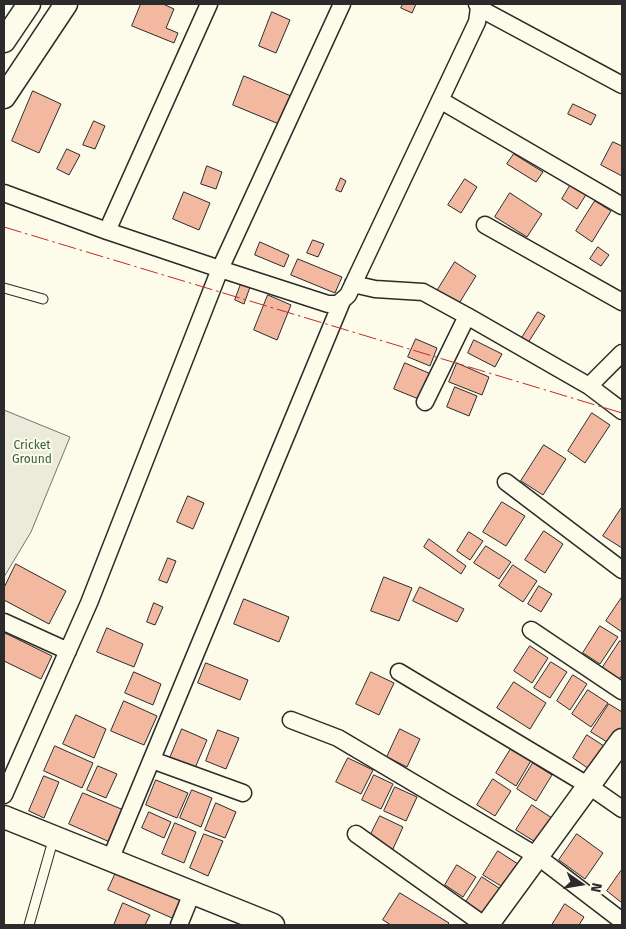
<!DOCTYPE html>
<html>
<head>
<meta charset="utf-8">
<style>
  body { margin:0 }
  #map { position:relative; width:626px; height:929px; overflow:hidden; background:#fdfbea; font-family:"Fira Sans",sans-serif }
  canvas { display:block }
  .frame { position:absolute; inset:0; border:5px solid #2b2b2b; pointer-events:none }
  .north { position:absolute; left:556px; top:859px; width:50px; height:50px; -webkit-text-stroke:4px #fdfbea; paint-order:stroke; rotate:103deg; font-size:14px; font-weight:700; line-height:20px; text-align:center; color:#2b2b2b }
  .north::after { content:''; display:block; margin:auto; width:18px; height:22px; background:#2b2b2b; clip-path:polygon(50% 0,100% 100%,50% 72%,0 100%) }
</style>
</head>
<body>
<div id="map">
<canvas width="626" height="929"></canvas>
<div class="frame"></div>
<div class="north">N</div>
</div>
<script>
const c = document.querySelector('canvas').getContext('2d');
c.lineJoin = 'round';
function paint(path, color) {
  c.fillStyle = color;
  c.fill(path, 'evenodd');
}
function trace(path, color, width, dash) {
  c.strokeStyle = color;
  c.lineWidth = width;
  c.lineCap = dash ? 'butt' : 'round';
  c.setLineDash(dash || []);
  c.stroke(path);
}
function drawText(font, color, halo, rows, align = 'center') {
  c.font = font + ' "Fira Sans",sans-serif';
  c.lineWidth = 4;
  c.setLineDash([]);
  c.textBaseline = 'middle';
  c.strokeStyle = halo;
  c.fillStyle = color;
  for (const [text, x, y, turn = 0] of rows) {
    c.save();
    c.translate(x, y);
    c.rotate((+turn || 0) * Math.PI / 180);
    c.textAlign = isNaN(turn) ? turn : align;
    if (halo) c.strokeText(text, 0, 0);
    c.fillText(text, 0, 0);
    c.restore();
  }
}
const green = new Path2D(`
  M4,410L70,437L31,532L4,577Z`);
paint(green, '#ecebdb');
trace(green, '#74746e', 1);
const building = new Path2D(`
  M141,4H163L174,9L166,28L178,33L174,43L132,26Z
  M403,4H416L412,13L401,8Z
  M272,12L290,20L276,53L259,46Z
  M244,76L291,96L279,124L233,105Z
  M33,91L61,104L39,153L12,141Z
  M573,104L596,115L591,125L568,114Z
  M94,121L105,126L95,149L83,145Z
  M613,142L622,146V176L601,165Z
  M67,149L80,155L69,175L57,169Z
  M514,154L543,172L536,182L507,164Z
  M207,166L222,172L216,189L201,184Z
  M341,178L346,181L341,192L336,190Z
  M465,179L477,187L461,213L448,205Z
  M571,184L587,193L577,209L562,199Z
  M184,192L210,203L199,230L173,219Z
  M510,193L542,214L527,237L495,217Z
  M595,201L611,211L592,242L576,231Z
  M313,240L324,244L318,257L307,253Z
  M260,242L289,255L284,267L255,255Z
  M598,247L609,255L601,266L590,259Z
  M298,259L342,277L335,293L291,275Z
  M455,262L476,276L458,305L437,291Z
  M241,284L250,287L244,304L235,300Z
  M268,295L291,305L277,340L254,330Z
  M538,312L545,316L526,346L520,341Z
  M416,339L437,348L430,366L408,357Z
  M474,340L502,354L495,367L468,353Z
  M405,363L431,374L421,400L394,389Z
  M457,363L489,377L482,395L449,382Z
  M455,387L477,396L469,416L447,407Z
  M592,413L610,425L585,463L568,451Z
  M544,445L566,459L543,495L521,481Z
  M188,496L204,503L193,529L177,522Z
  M502,502L525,516L506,546L483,532Z
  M622,507V548L603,536Z
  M544,531L563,544L545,573L525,560Z
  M469,532L483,541L470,560L457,551Z
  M429,539L466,566L461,574L424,547Z
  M486,546L511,562L499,579L474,563Z
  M168,558L176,561L167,583L159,580Z
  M16,564L66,591L49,624L4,600V588Z
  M513,565L537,581L523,602L499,586Z
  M384,577L412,588L399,621L371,611Z
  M539,586L552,594L541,612L528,604Z
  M420,587L464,609L457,622L413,601Z
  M622,597V632L606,621Z
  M244,599L289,617L279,642L234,624Z
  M154,603L163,607L155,625L147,622Z
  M600,626L618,637L600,664L583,653Z
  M107,628L143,644L134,667L97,652Z
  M5,633L52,656L41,679L4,661Z
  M620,641L622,642V675L618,681L601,670Z
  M530,646L548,658L532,683L514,671Z
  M551,662L567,672L550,698L534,688Z
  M206,663L248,680L240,700L198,683Z
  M134,672L161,684L153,705L125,693Z
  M371,672L394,683L379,715L356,704Z
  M573,675L587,684L570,710L557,701Z
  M514,682L546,703L530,729L497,708Z
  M588,690L608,703L591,727L572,714Z
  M124,701L157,716L144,745L111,731Z
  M609,704L622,712V730L612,745L591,732Z
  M76,715L106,729L94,758L63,744Z
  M182,729L207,740L195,768L170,758Z
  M400,729L420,739L407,767L387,757Z
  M218,730L239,738L226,769L206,761Z
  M587,735L607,748L592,771L573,758Z
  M55,746L93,763L82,788L44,771Z
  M512,747L532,759L516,786L496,773Z
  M348,758L373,770L361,794L336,782Z
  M533,763L552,775L536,801L517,789Z
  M98,766L117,774L106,798L87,790Z
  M374,775L393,784L381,809L362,800Z
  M44,776L59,782L44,818L29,811Z
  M493,779L511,791L495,816L477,805Z
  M156,780L188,793L177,818L146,805Z
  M395,787L417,797L406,821L384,811Z
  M192,790L212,798L201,827L180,818Z
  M83,793L126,811L112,843L69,824Z
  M216,803L236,812L225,838L205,830Z
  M532,805L552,818L537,843L516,830Z
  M149,812L171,822L164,838L142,828Z
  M380,816L403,827L392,851L368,840Z
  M175,823L196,832L184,863L162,854Z
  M204,834L223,841L208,876L190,868Z
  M577,834L603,853L585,879L559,860Z
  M498,851L521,866L506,889L483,875Z
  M457,865L476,877L463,897L445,885Z
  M119,866L183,894L172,918L108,890Z
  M621,871L622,872V903L607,891Z
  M482,877L502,890L483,921L462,908Z
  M400,893L449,923L447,925H391L383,920Z
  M123,903L150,915L145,925H114Z
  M565,904L584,917L579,925H552Z`);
paint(building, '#f2b8a0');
trace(building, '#2b2b2b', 1);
const lane = new Path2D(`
  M4,288L43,299
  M29,925L54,837`);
const street = new Path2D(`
  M342,4L220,269L328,304H338L348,295L477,22L479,8L477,4
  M482,4L479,8L622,85
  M440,100L622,206
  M4,193L107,231L209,4
  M485,225L622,302
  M353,284L375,289L423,292L467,316
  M589,386L622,411
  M425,402L467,316L589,386L622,353
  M506,482L622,570
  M4,622L68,651
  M531,630L622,691
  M399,672L589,786L622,809
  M291,720L338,738L537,856L622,921
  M152,760L243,793
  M4,795L89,603L220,269L107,231
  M356,834L484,925
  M110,860L342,301
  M179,925L192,893`);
const secondary = new Path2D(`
  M4,41L29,4
  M4,97L66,4
  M4,817L273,925
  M487,925L622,740`);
trace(lane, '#2b2b2b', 11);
trace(street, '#2b2b2b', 19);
trace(secondary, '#2b2b2b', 25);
trace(lane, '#fdfbea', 9);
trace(street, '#fdfbea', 16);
trace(secondary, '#fdfbea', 22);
trace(new Path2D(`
  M4,227L622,413`), '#c62828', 1, [18, 4, 2.5, 4]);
drawText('12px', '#34623c', '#fdfbea', [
  ["Cricket",32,446],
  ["Ground",32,460]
]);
</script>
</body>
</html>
